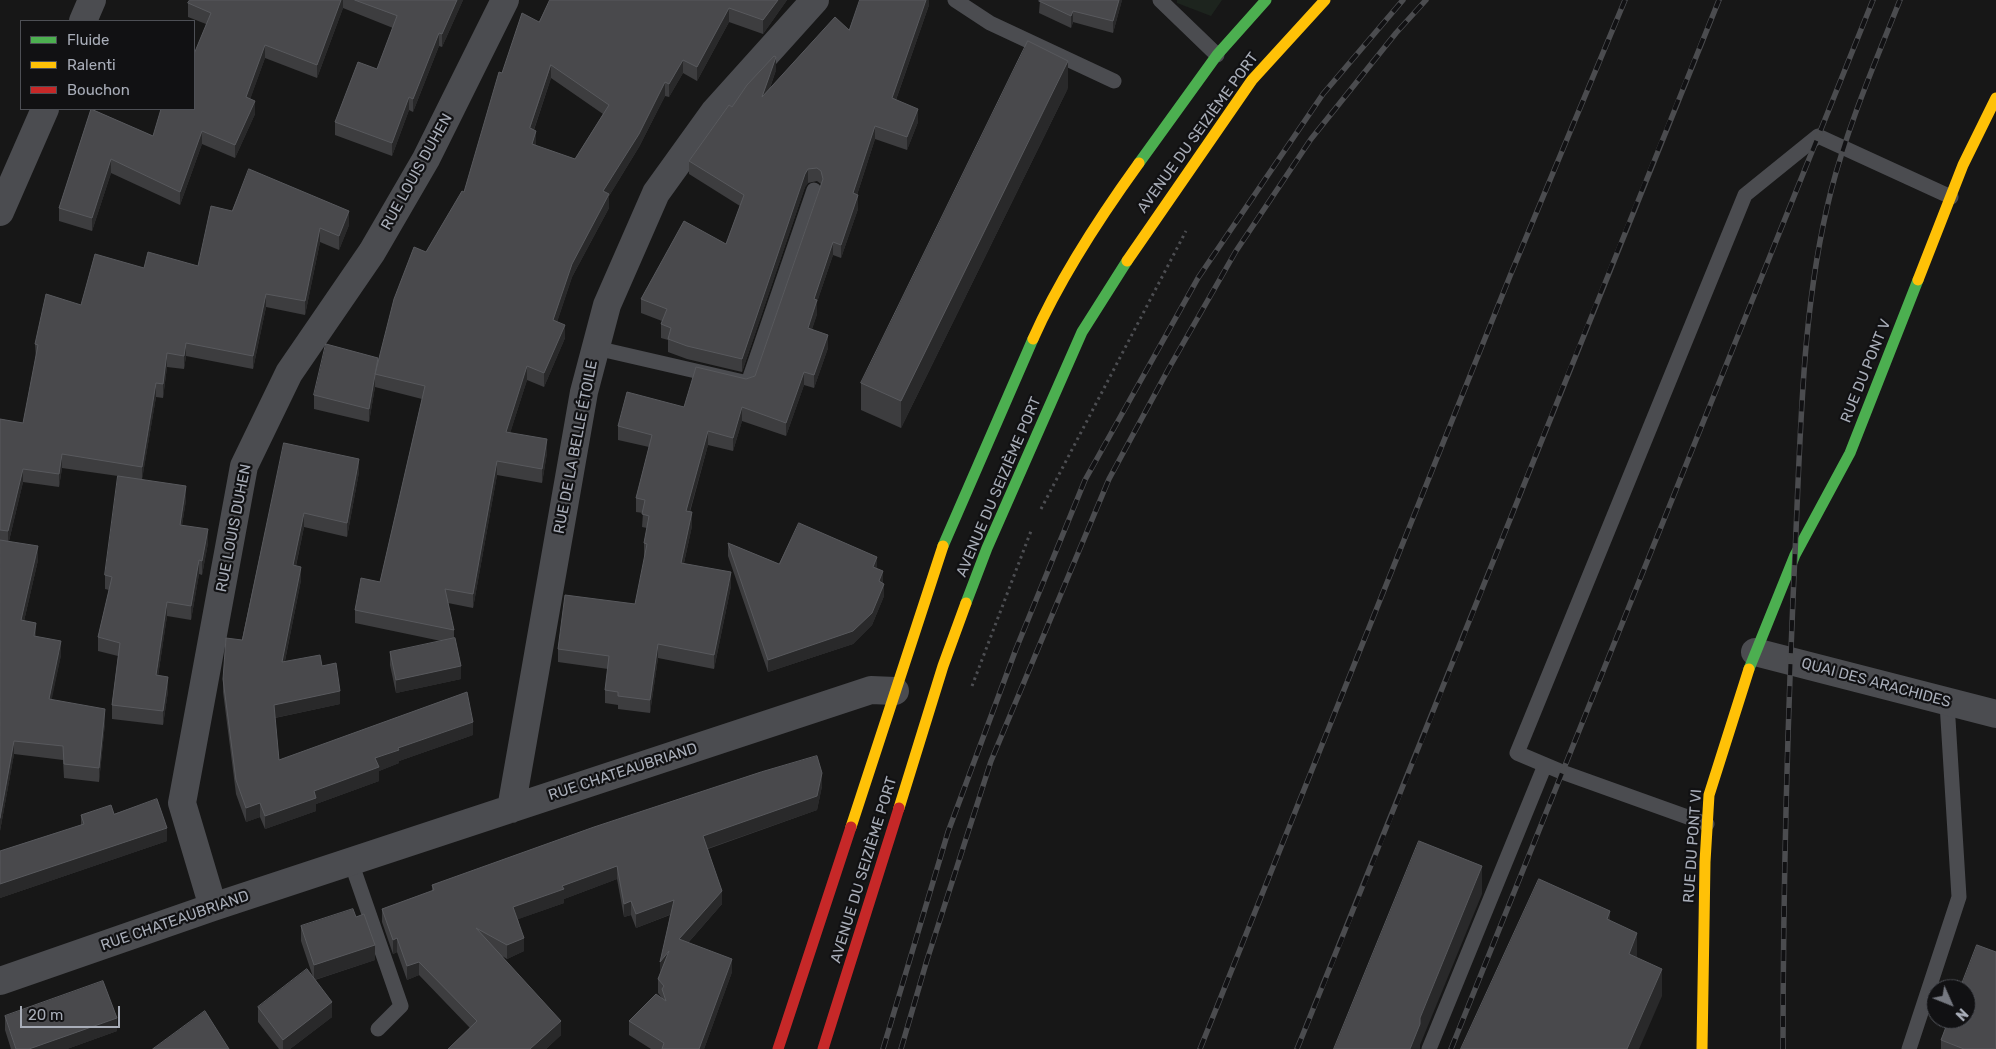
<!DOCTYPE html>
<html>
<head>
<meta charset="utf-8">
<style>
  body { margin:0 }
  #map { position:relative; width:1996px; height:1049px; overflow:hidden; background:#171717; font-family:Rubik,sans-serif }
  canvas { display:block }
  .legend { position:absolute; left:20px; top:20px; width:175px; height:90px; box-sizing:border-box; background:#111113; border:1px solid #4d4f55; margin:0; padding:6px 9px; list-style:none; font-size:15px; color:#a8adb8 }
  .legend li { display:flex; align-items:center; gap:10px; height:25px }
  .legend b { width:25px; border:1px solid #4d4f55 }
  .north { position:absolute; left:1926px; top:979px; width:50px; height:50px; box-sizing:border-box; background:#111113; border:1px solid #4d4f55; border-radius:50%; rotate:134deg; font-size:14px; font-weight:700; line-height:20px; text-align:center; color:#a8adb8 }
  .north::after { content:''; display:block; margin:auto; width:18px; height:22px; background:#757880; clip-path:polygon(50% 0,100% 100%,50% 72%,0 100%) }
  .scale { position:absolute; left:20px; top:1006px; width:100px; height:22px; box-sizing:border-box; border:2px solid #a8adb8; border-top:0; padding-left:6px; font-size:15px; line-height:18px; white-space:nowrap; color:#a8adb8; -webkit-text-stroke:4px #111113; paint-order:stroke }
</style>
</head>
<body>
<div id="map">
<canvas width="1996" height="1049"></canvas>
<ul class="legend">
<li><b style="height:6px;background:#4caf50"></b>Fluide</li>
<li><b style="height:6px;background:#ffc107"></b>Ralenti</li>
<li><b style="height:6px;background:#c62828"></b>Bouchon</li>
</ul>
<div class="north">N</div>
<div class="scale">20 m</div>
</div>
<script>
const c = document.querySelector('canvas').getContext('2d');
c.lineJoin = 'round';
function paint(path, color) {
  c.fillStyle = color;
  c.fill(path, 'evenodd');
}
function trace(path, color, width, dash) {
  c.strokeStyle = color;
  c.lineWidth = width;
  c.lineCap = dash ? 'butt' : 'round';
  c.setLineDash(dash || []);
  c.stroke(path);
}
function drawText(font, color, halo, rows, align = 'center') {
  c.font = font + ' Rubik,sans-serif';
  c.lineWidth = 4.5;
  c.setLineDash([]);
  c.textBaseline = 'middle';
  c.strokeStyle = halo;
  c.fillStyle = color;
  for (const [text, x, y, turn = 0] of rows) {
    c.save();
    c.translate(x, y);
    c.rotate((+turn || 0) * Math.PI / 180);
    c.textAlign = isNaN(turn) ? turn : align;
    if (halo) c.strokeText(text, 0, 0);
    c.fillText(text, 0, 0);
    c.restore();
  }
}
paint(new Path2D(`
  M1177,0H1222L1211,16L1177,3Z`), '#1d241e');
trace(new Path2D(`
  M1041,509L1186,231
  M972,686L1031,531`), '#4d4e52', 3, [2.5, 4]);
trace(new Path2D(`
  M955,0L990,23L1114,81
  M1160,0L1217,55
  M596,348L748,383L814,190
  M1707,824L1562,772L1517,753L1745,195L1818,136L1951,197
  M351,862L401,1006L378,1029
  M1429,1049L1545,765
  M1909,1049L1959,897L1947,703`), '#4b4c50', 15);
trace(new Path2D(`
  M83,21L92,0
  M0,212L45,109
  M1755,652L1996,714
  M511,809L584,392L607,305L656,193L715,111L815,0
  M213,907L182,803L244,466L289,373L372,252L426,159L505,0
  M0,981L213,907L871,690L895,691`), '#4b4c50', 28);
trace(new Path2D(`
  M1139,163L1217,55L1266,0
  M943,546L1033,339
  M966,603L987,548L1082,332L1127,261
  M1749,669L1795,555L1850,453L1918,280`), '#4caf50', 11);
trace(new Path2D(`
  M1127,261L1252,80L1325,0
  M1918,280L1963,165L1996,98
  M1033,339C1060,278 1100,217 1139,163
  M899,808L943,666L966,603
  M851,827L943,546
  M1702,1049L1705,862L1709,795L1749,669`), '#ffc107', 11);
trace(new Path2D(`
  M778,1049L851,827
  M823,1049L899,808`), '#c62828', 11);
const rail = new Path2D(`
  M883,1049L948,832L1016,649L1085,480L1198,278L1323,94L1403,0
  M901,1049L927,960L991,761L1109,479L1169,368L1236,251L1311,139L1396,33L1426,0
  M1200,1049L1510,276L1625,0
  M1297,1049C1440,700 1576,349 1719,0
  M1451,1049L1873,0
  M1783,1049C1783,876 1788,703 1796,531C1801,418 1803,301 1831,191C1848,125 1875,63 1900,0`);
trace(rail, '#4b4c4f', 5.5);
trace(rail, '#111113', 4, [11]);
paint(new Path2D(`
  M190,0H463L442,47L439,46L413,112L409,110L392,156L335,135V122L377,69L393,28L343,8L317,78L265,58L250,99L255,114L235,158L202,144L180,205L111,173L92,231L59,221V208L91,109L153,136L194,109L206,24L188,17V3Z
  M550,0H787L763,34L729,22L697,81L683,73L669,97L665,96L639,147L609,196V208L572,277L557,322L565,338L544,387L527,380L510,433L547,453L542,483L497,475L473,608L448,603L454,630V638L461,679L396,693L390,665V652L441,641L355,623V610L380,582L422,399L375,387L369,422L314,409V395L378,361L426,252L464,192L502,73L539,22ZM551,78L603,114L575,159L536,146V144L534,130Z
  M929,0V5L896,100L918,122L907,150L875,139L857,195L858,209L841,258L833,255L817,302V314L812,329L828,348L814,388L804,385L786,436L742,421L733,451L708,445L690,512L692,526L684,563L731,586L714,669L658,658L650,713L618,709V705L605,703V690L608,669L558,662V649L635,604L645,557H644V543L647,528L642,527L643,513L636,512V498L649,447L618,440V426L684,407L746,379L755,376L821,184L817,181L808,183L805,187L742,372L687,359L668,352V340L661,338V324L662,321L641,313V299L726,244L740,206L689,174V161L732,107L776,70L770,88L849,30Z
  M1040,0H1122L1113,33L1073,22L1071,28L1039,13Z
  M1068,88L901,428L861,410V383Z
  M232,211L349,225L339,250L320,242L305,315L266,307L253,369L186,356L184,369L167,367L163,398L156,397L142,479L186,500L182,525L208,543L202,575L199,574L191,620L167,616L158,676L168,691L163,725L112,719V705L118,656L98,651V637L109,590L105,589V575L118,476L62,468L59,487L23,482L9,541L38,560L24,621L36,637L61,655L51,700L105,723L99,782L64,778L63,760L14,754L0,831V419L23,423L36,358L35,344L81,305L144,268L198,266Z
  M284,443L359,472L347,537L304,527L296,566L301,580L285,661L322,666L340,704L275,718L279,760L473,735L399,761V763L379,771V781L316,804V811L265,829L260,817L246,822L236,794L223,692V679L242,640Z
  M728,543L779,564L877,568L883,583L884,596L872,625L853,644L768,672L728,556Z
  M822,786L817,810L708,849L722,904L688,943L732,972L704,1049H651L629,1035V1021L662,998L658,993V979L660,974L670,915L636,928L631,915L624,917L617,879L564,899V903L518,919L524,951L507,959L502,956L561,1035L546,1049H448L470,1028L419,975L407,980L397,952L393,954L382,922V909L432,891V885Z
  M114,814L167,841L0,898V851L81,825V815Z
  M356,917L375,960L315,980L332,1017L290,1049H279L258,1022V1007L313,977L301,941V926Z
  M5,1016L117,1031L67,1049H11L5,1030Z
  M1941,1040L1996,1049H1941Z`), '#3d3d3f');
paint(new Path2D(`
  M341,0H343V8L317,78V65Z
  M457,0H463L442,47V34Z
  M778,0H787L763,34V20Z
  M926,0H929V5L892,111V98Z
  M1119,0H1122L1113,33V21Z
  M729,8V22L697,81V67Z
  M1073,11V22L1071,28V16Z
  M439,33V46L413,112V99Z
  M265,45V58L246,111V97Z
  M776,57V70L762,110V97Z
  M683,60V73L669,97V84Z
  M1068,61V88L901,428V401Z
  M551,65V78L530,141V128Z
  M665,82V96L639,147L609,196V208L572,277L553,334V320L572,264L603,191Z
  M409,97V110L392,156V143Z
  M255,101V114L235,158V145Z
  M918,109V122L907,150V137Z
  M875,126V139L853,207V193Z
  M202,131V144L180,205V192Z
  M536,131V144L532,158V144Z
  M111,159V173L92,231V218Z
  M808,169V183L805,187L742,372V359L805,174Z
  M858,195V209L841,258V245Z
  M349,211V225L339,250V236Z
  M320,228V242L305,315V301Z
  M833,242V255L817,302V314L808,341V328L814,299Z
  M266,294V307L253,369V356Z
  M565,325V338L544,387V373Z
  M828,335V348L814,388V375Z
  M186,343V356L184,369V356Z
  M167,353V367L163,398V384Z
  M527,366V380L506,446V432Z
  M804,372V385L786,436V423Z
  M375,374V387L369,422V409Z
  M156,383V397L142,480V467Z
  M742,407V421L733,451V438Z
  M708,431V445L686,524V511Z
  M547,439V453L542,483V469Z
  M62,454V468L59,487V474Z
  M359,459V472L347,537V523Z
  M497,461V475L473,608V594Z
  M23,469V482L8,545V531Z
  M186,486V500L180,538V525Z
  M692,512V526L681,576V563Z
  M304,513V527L293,579V565Z
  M208,529V543L202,575V561Z
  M38,546V560L21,634V620Z
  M877,557V569L873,567Z
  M199,560V574L191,620V606Z
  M301,567V580L282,675V662Z
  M883,571V583L879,581Z
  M731,572V586L714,669V655Z
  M884,584V596L872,625L853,644L768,672V660Z
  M167,602V616L156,689V675Z
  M36,623V637L34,636Z
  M61,641V655L49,713V699Z
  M658,644V658L650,713V700Z
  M461,666V679L396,693V680Z
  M168,677V691L163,725V711Z
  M340,691V704L274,718V705Z
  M105,709V723L99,782V768Z
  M473,722V735L399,761V763L379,771V781L316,804V811L265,829V816L314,791L375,758L398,748Z
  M14,741V754L0,831V818Z
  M822,773V786L817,810L703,850V836Z
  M260,803V817L246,822V808Z
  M167,828V841L0,898V884Z
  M617,866V879L564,899V903L513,921V907L562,886Z
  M1482,866V894L1420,1045V1049H1410L1420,1018Z
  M722,891V904L679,953V939Z
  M674,900V913L636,928V914Z
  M631,901V915L624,917V904Z
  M1610,911V938L1607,919Z
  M1637,933V960L1629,954Z
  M397,938V952L393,954V940Z
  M524,938V951L507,959V945Z
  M375,945V960L314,980V965Z
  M669,951L660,975V962Z
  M732,959V972L704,1049H699Z
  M419,962V975L407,980V966Z
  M1662,969V996L1639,1049H1627Z
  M332,1002V1017L290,1049H283V1040Z
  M117,1018V1031L67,1049H29Z
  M561,1021V1035L546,1049H530Z`), '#29292a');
const building = new Path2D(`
  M190,0H341L317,65L265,45L246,97L255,101L235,145L202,131L180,192L111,159L92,218L59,208L91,109L153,136L161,109H194V54L211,13L188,3Z
  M355,0H457L442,34L439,33L413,99L409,97L392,143L335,122L358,62L377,69L397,16Z
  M550,0H778L763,20L729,8L697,67L683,60L669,84L665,82L639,134L603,191L609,194L572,264L553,320L565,325L544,373L527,366L506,432L547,439L542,469L497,461L473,594L445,589L454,630L355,610L361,578L380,582L425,386L375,374L394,299L414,247L426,252L462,191L464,192L499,72L502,73L522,13L539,22ZM551,65L609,105L575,159L532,144L536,131L530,128Z
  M860,0H926L892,98L918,109L907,137L875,126L853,193L858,195L841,245L833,242L814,299L817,300L808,328L828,335L814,375L804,372L786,423L742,407L733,438L708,431L686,511L692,512L681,563L731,572L714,655L658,644L650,700L618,696V692L605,690L609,656L558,649L565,595L635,604L647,544L644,543L649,516L642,514L645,500L636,498L652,435L618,426L627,392L684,407L696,367L746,379L755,376L823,179L821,171L817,168L808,169L805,174L742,359L687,346L668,339L671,328L661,324L667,309L641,299L684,221L726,244L744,195L689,161L729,105L732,107L747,85L774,56L776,57L762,97L835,17L849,30Z
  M1040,0H1119L1113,21L1073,11L1071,16L1039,1Z
  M1028,41L1068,61L901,401L861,383Z
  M249,169L349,211L339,236L320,228L305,301L266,294L253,356L186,343L184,356L167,353L163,384L156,383L142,467L62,454L59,474L23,469L8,531L0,530V419L23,423L38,345L35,344L46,294L81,305L95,254L144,268L148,252L198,266L211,206L232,211Z
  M326,344L378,358L369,409L314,395Z
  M284,443L359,459L347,523L304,513L293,565L301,567L282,662L320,655L322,666L336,663L340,691L274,705L279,760L467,692L473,722L398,748L399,750L375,758L379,767L314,791L316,798L265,816L260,803L246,808L236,780L223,679L226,638L242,640Z
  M118,476L186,486L180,525L208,529L202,561L199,560L191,606L167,602L156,675L168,677L163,711L112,705L120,643L98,637L112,577L105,575Z
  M799,523L877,557L873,567L883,571L879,581L884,584L872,613L853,631L768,660L728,543L779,564Z
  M0,540L38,546L21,620L36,623L34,636L61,641L49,699L105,709L99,768L64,764L63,746L14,741L0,818Z
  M455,638L461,666L396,680L390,652Z
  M817,756L822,773L817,796L703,836L722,891L679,939L732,959L699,1049H662L664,1043L629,1021L656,994L666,1001L662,989L664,986L658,979L669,951L660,962L674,900L636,914L631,901L624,904L617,866L562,886L564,889L513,907L524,938L507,945L476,928L561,1021L530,1049H448L477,1021L419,962L407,966L397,938L393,940L382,909L434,890L432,885L594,827L761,772Z
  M157,799L167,828L0,884V851L84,824L81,815L111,805L114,814Z
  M1419,841L1482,866L1420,1018V1024L1410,1049H1334Z
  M1539,879L1610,911L1607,919L1637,933L1629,954L1662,969L1627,1049H1461Z
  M353,909L356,917L364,914L375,945L314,965L301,926Z
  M1977,945L1996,952V1049H1964L1941,1040L1949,1019H1966V989H1960Z
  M307,969L332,1002L283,1040L258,1007Z
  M103,981L117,1018L29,1049H16L5,1016Z
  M205,1011L229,1049H153Z`);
paint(building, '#49494c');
trace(building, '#58595d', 1);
drawText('15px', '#a8adb8', '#111113', [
  ["AVENUE DU SEIZIÈME PORT",1198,133,-54],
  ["RUE LOUIS DUHEN",417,172,-61],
  ["RUE DU PONT V",1866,371,-68],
  ["RUE DE LA BELLE ÉTOILE",576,447,-79],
  ["AVENUE DU SEIZIÈME PORT",999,487,-67],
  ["RUE LOUIS DUHEN",234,528,-79],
  ["QUAI DES ARACHIDES",1876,683,15],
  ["RUE CHATEAUBRIAND",623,772,-18],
  ["RUE DU PONT VI",1693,846,-86],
  ["AVENUE DU SEIZIÈME PORT",864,870,-73],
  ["RUE CHATEAUBRIAND",175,921,-19]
]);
</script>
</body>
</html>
